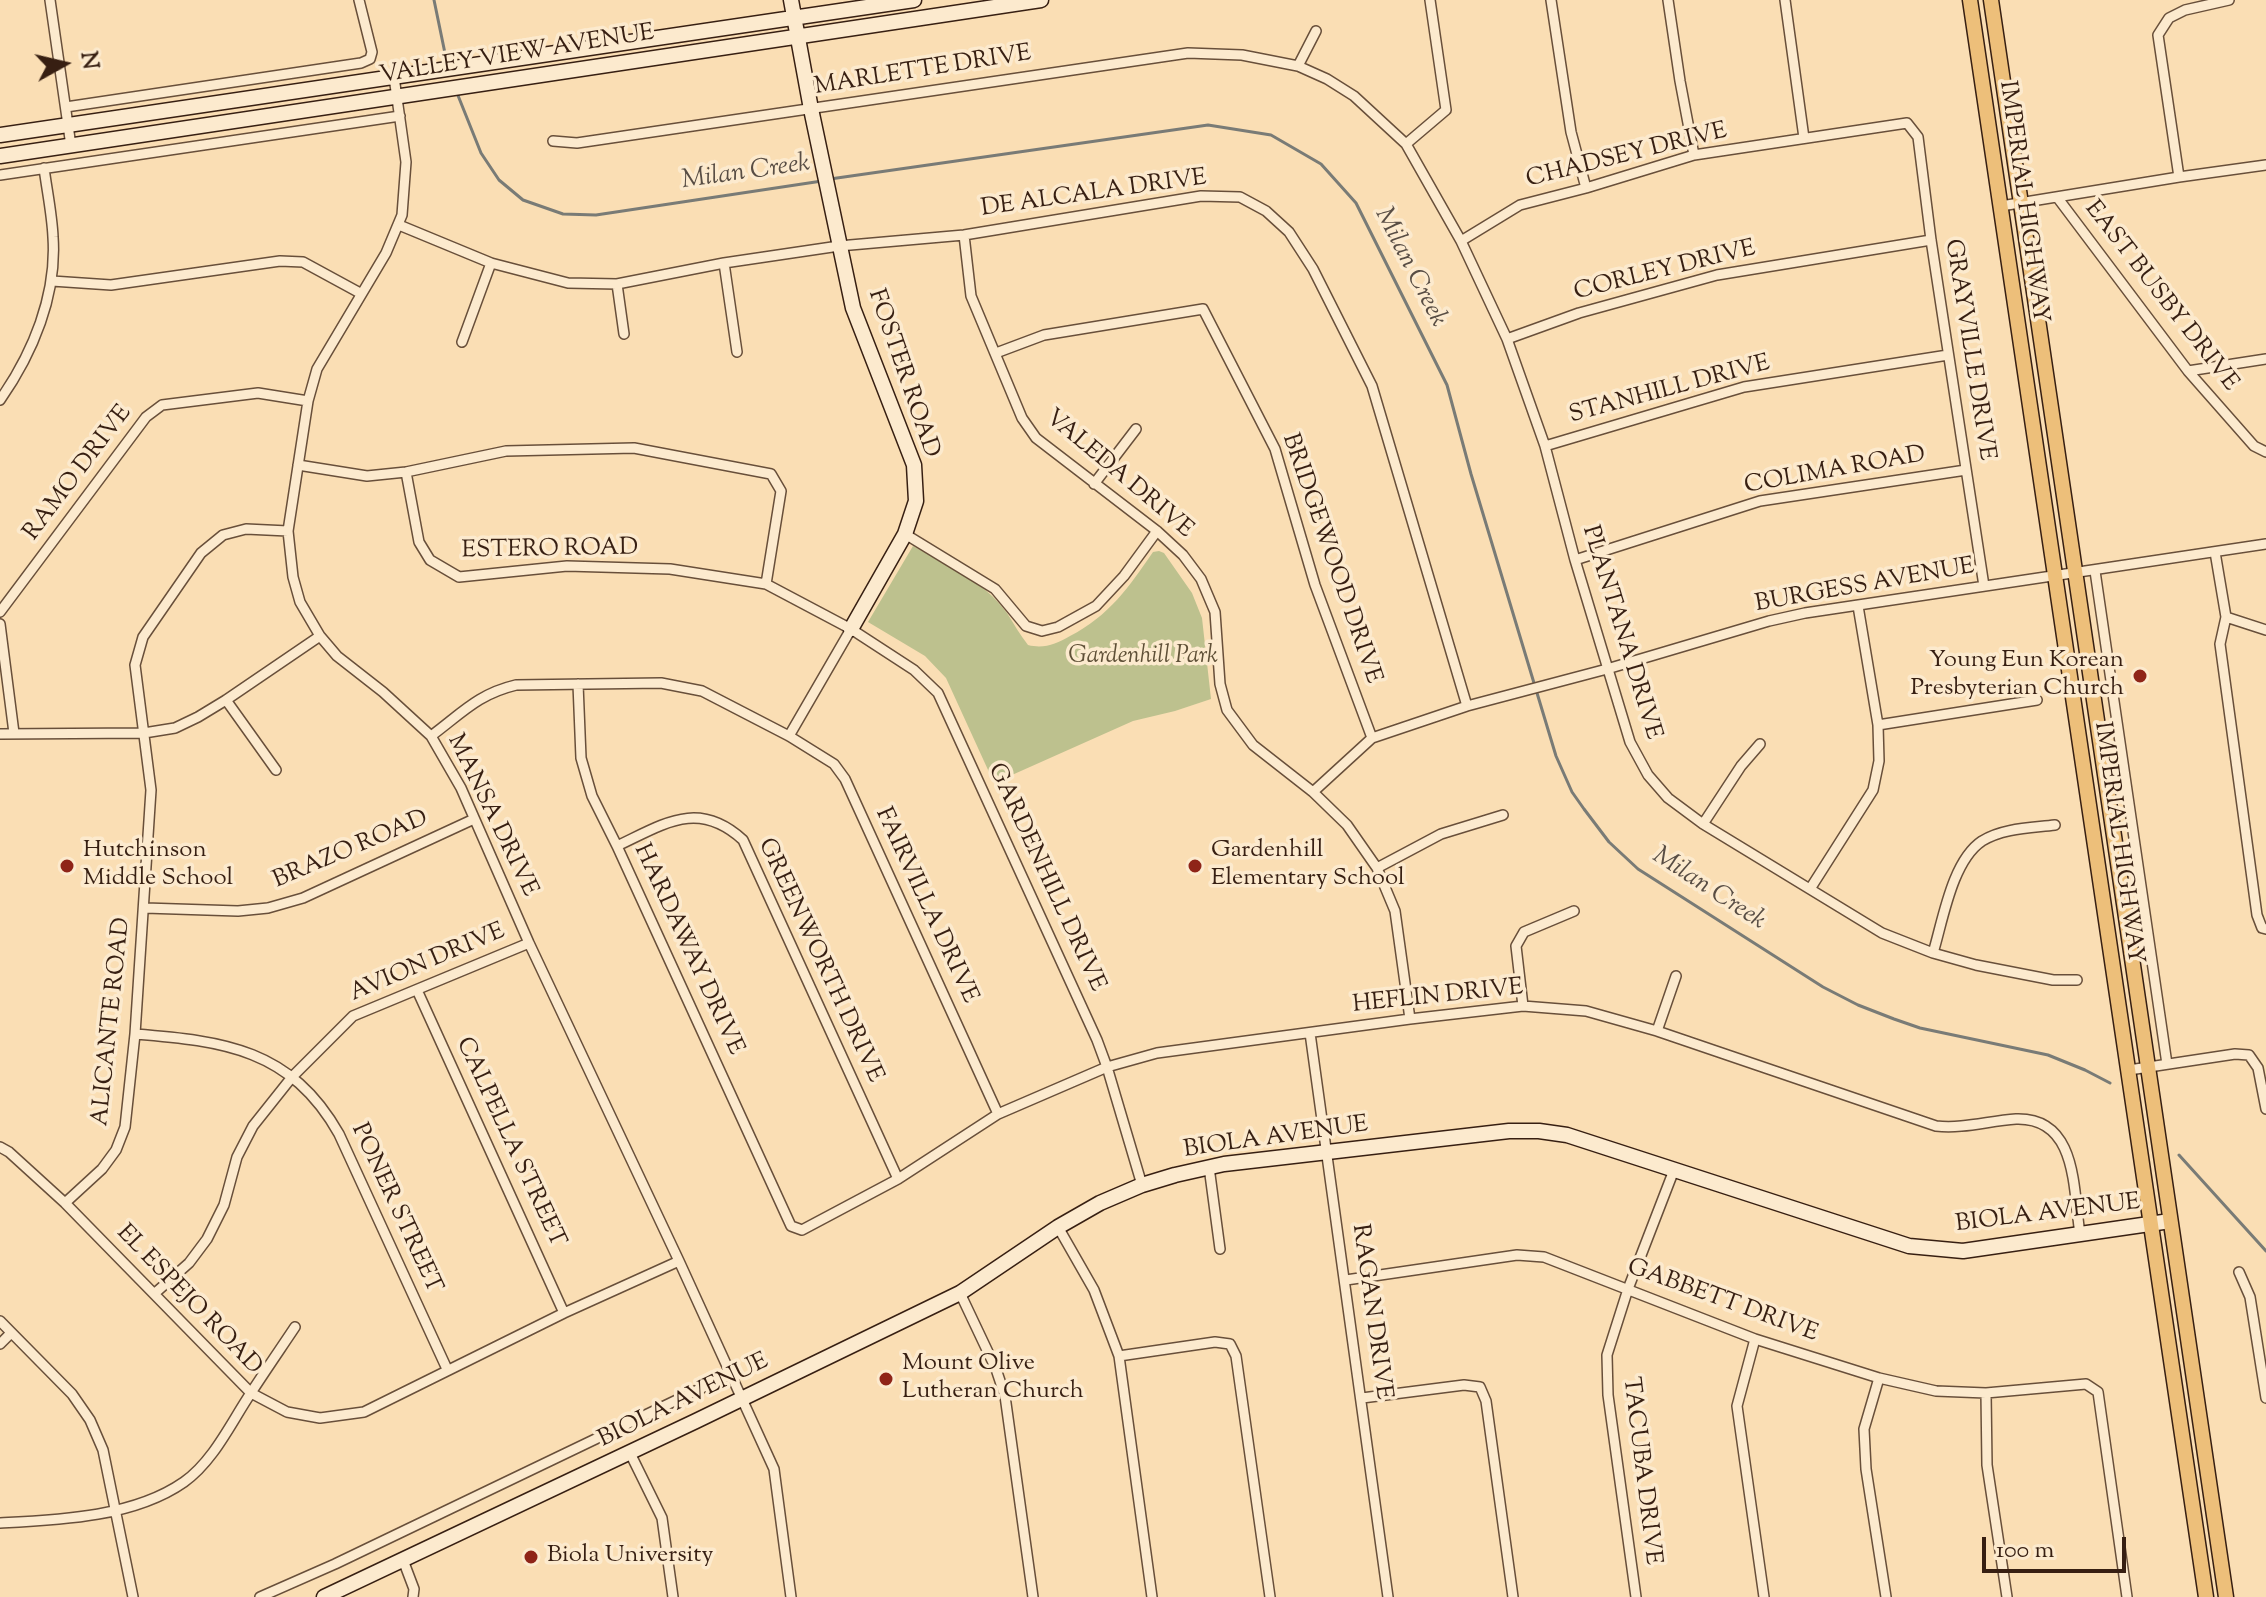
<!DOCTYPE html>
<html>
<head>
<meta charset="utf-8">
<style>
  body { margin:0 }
  #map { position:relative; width:2266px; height:1597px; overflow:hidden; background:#fadeb4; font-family:"Sorts Mill Goudy",serif }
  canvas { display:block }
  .north { position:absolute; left:24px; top:24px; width:80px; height:80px; -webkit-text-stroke:6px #fceace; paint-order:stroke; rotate:82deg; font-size:22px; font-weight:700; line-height:32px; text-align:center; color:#371f12 }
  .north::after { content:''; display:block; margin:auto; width:28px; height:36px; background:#371f12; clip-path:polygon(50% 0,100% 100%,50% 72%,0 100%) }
  .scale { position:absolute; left:1982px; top:1537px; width:144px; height:36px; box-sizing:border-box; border:4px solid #371f12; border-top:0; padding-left:10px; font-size:24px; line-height:28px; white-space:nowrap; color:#371f12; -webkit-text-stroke:6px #fceace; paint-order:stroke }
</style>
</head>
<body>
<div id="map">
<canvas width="2266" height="1597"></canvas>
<div class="north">N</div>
<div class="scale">100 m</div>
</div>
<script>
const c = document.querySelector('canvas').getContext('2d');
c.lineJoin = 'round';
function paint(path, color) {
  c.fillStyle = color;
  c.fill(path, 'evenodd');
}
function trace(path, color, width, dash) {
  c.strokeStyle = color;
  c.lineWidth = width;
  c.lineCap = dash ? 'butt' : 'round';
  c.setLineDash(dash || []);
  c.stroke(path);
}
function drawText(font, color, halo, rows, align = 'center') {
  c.font = font + ' "Sorts Mill Goudy",serif';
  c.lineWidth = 7;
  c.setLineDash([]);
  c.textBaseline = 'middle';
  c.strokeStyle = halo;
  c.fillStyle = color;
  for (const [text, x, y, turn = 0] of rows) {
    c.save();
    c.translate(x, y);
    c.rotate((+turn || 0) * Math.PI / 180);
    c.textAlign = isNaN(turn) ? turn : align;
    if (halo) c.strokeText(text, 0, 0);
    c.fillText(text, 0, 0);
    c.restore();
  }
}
paint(new Path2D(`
  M913,546C947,565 984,581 1007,613C1014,624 1020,635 1028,645C1044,649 1056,644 1070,636C1109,616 1129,587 1153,552L1159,551L1164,553L1192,593L1202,618L1211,699L1175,711L1133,721L994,783L946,678L925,656L868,622Z`), '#bdc18e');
trace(new Path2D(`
  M434,0L447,63
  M457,93L481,153L499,180L523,200L563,214L596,215L822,181
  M830,179L1208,125L1271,135L1321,164L1356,203L1447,385L1471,474L1556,756L1572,792L1584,809L1609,842L1638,869L1823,987L1858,1005L1894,1019L1920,1028L2048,1055L2085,1070L2110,1083
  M2179,1155L2266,1251`), '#797b76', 3);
const street = new Path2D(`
  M50,0L71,146
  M1551,0L1571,132L1586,188
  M1668,0L1680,81L1694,155
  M1785,0L1804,138
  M1298,66L1316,31
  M394,77L406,162L402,215L386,253L317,369L308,401L288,531L293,577L300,602L320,636L337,656L383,692L431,736L461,788L529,943L679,1261L774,1469L791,1597
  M66,107L361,63L370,59L372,52L359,0
  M553,141L577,143L1188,53L1242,55L1298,66L1327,79L1354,96L1406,144L1461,241L1507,339L1545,446L1575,560L1630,742L1648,775L1668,798L1703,824L1882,933L1933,953L1976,965L2053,980H2077
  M1406,144L1446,110L1430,0
  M0,175L400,116
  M2179,177L2158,35L2169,18L2185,10L2229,0
  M2057,197L2188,371L2254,446L2266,452
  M2001,206L2179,177L2266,165
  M399,225L491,263L568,283L617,284L724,263L839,246L964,235L1201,196L1240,197L1266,211L1289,232L1313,269L1372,386L1467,706
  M964,235L971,296L1022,418L1036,438L1157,531L1183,555L1201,579L1215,612L1220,684L1227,710L1253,745L1313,792L1347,825L1377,868L1395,911L1410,1019
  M1461,241L1520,205L1586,188L1694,155L1907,123L1918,137L1931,240L1984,586
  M724,263L737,352
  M52,281L111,285L280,261L303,262L360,293
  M617,284L624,334
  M1507,339L1579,313L1717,275L1931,240
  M462,342L491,263
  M996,353L1044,335L1203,309L1275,449L1315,585L1372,738
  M2188,371L2266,359
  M0,400C33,353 57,295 53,237C52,214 47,191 44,168
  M1545,446L1744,387L1948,355
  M298,465L367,476L406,472L506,451L634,448L771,474L781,491L766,584
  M406,472L419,542L430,560L459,577L567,566L670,569L766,584L851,629L914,670L938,693L1097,1040L1107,1067L1142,1185
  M1094,484L1136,429
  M905,534L995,589L1026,626L1042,631L1058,627L1096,606L1124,576L1157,531
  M2215,552L2226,617L2266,630
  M1575,560L1760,501L1966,470
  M2095,571L2167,1064
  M0,612L146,417L162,405L258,393L308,401
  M2226,617L2220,644L2257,915L2262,928L2266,929
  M0,624L14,733
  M578,684L581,758L592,796L617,846L791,1226L802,1230L898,1179L998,1114L1107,1067L1157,1053L1410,1019L1523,1006L1586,1011L1657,1031L1936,1126C1963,1129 1988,1121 2016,1119C2078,1117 2073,1190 2080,1234
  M226,700L276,770
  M1878,725L2037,700
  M0,734L144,733L175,728L198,717L226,700L320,636
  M431,736C462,713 478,694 516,685L661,683L702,691L789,736L834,764L845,779L998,1114
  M789,736L851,629
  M1313,792L1372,738L1467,706L1607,669L1769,621L1805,613L2266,544
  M1703,824L1741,766L1760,744
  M617,846C664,824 698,799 743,840L898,1179
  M1377,868L1441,834L1503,815
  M1810,889L1873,790L1879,761L1878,725L1858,606
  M145,908L238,911L268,908L303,898L474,819
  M1933,953C1943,920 1952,861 1982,841C2003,828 2031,828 2055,825
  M417,990L564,1313
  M1523,1006L1516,946L1524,932L1574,911
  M1657,1031L1676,976
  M1310,1033L1388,1597
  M135,1034C224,1041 291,1049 339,1134L447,1369
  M2129,1070L2235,1054L2249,1055L2258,1068L2266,1109
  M0,1147L9,1152L65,1203L251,1393L287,1412L320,1418L364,1412L564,1313L679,1261
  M1209,1167L1220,1249
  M65,1203L102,1169L116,1150L125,1127L135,1034L151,790L135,665L143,637L201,553L223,535L246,529L288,531
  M1058,1227L1094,1290L1119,1356L1152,1597
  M2239,1272L2250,1297L2266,1398
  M1346,1280L1517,1255L1544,1257L1755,1339L1879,1378L1936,1391L1986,1393L2086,1384L2098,1392L2127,1597
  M960,1293L996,1369L1005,1396L1033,1597
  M154,1294L189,1263L207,1239L224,1205L237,1157L253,1126L292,1077L353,1016L529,943
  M0,1321L72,1394L90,1420L103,1450L133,1597
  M1755,1339L1737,1406L1764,1597
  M0,1344L11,1333
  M1119,1356L1215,1342L1230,1344L1236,1356L1270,1597
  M1879,1378L1864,1429L1866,1469L1886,1597
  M1986,1393L1987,1465L2007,1597
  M1362,1398L1464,1385L1480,1387L1486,1401L1513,1597
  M630,1453L662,1518L673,1597
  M0,1523C60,1520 134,1517 184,1482C212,1462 229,1427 247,1399C263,1374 279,1351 295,1327
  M403,1560L414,1589L413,1597
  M260,1597L335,1564L731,1374
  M1636,1597L1608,1395L1607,1355L1628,1289L1674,1170`);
const secondary = new Path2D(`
  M791,0L811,109L853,308L914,465L916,501L905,534L851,629
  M0,135L914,0
  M0,156L1041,0
  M324,1597L696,1421L960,1293L1058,1227L1100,1203L1142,1185L1175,1175L1224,1164L1509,1131H1539L1567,1135L1909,1246L1963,1251L2170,1221`);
const primary = new Path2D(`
  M1970,0L2206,1597
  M1991,0L2226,1597`);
trace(street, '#684f3a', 12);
trace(secondary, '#371f12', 17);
trace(primary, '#371f12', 17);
trace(street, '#fceace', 9);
trace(secondary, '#fceace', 14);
trace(primary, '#edbf7a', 14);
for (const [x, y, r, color] of [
  [2140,676,8,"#8f2418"],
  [67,866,8,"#8f2418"],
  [1195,866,8,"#8f2418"],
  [886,1379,8,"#8f2418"],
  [531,1557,8,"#8f2418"]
]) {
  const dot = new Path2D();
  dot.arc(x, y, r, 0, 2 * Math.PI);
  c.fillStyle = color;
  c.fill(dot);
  trace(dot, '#fceace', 3);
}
drawText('24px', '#371f12', '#fceace', [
  ["VALLEY VIEW AVENUE",517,56,-9],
  ["MARLETTE DRIVE",923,72,-9],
  ["CHADSEY DRIVE",1627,157,-14],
  ["DE ALCALA DRIVE",1094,195,-8],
  ["IMPERIAL HIGHWAY",2022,202,82],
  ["CORLEY DRIVE",1665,272,-14],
  ["EAST BUSBY DRIVE",2160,297,52],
  ["GRAYVILLE DRIVE",1968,350,81],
  ["FOSTER ROAD",902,374,71],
  ["STANHILL DRIVE",1670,391,-15],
  ["COLIMA ROAD",1835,472,-10],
  ["RAMO DRIVE",79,474,-53],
  ["VALEDA DRIVE",1118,475,40],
  ["ESTERO ROAD",550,551,-1],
  ["BRIDGEWOOD DRIVE",1330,559,71],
  ["BURGESS AVENUE",1865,587,-10],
  ["PLANTANA DRIVE",1620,633,73],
  ["MANSA DRIVE",491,816,64],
  ["IMPERIAL HIGHWAY",2117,843,82],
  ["BRAZO ROAD",351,851,-23],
  ["GARDENHILL DRIVE",1045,878,65],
  ["FAIRVILLA DRIVE",925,906,65],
  ["HARDAWAY DRIVE",687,950,65],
  ["GREENWORTH DRIVE",819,961,65],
  ["AVION DRIVE",428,964,-23],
  ["HEFLIN DRIVE",1438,998,-6],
  ["ALICANTE ROAD",113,1022,-84],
  ["BIOLA AVENUE",1276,1139,-8],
  ["CALPELLA STREET",509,1143,65],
  ["PONER STREET",395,1209,65],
  ["BIOLA AVENUE",2048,1215,-7],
  ["EL ESPEJO ROAD",188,1301,46],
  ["GABBETT DRIVE",1722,1302,20],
  ["RAGAN DRIVE",1370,1312,82],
  ["BIOLA AVENUE",684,1402,-26],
  ["TACUBA DRIVE",1640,1471,83]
]);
drawText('italic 24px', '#5f5037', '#fceace', [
  ["Gardenhill Park",1143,658]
]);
drawText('24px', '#371f12', '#fceace', [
  ["Young Eun Korean",2124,662,"right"],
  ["Presbyterian Church",2124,690,"right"],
  ["Hutchinson",83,852],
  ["Middle School",83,880],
  ["Gardenhill",1211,852],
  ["Elementary School",1211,880],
  ["Mount Olive",902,1365],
  ["Lutheran Church",902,1393],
  ["Biola University",547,1557]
], 'left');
drawText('italic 26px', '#584d44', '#fceace', [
  ["Milan Creek",746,174,-8],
  ["Milan Creek",1409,268,63],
  ["Milan Creek",1708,890,33]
]);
</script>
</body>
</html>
